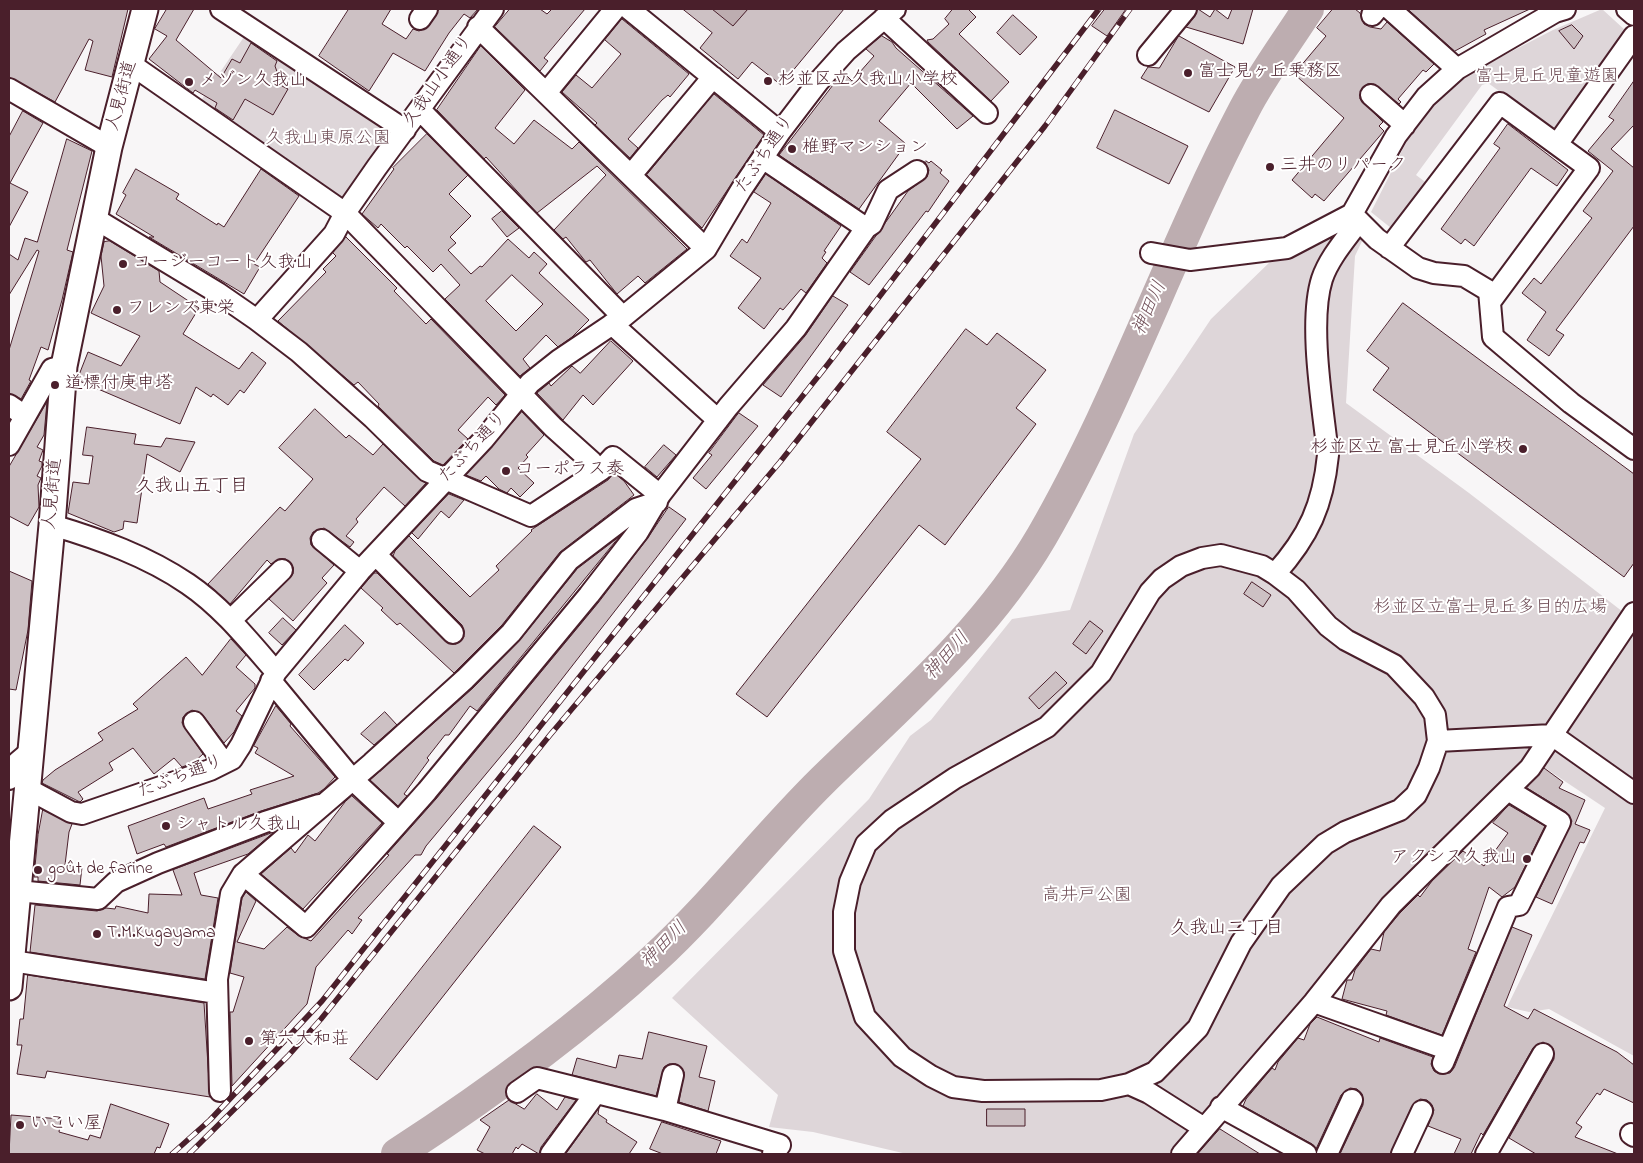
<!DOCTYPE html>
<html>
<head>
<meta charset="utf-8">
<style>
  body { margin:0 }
  #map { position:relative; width:1643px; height:1163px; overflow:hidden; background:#f8f6f7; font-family:"Indie Flower",sans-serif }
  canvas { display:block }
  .frame { position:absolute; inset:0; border:10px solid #4a1f2b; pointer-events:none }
</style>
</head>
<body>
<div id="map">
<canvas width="1643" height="1163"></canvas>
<div class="frame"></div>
</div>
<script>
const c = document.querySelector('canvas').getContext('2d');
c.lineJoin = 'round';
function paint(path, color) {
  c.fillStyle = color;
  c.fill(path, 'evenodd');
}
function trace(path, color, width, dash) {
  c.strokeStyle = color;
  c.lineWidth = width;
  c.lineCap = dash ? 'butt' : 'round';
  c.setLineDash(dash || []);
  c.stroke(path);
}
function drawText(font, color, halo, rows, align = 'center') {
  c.font = font + ' "Indie Flower","Klee One",sans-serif';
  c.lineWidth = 4;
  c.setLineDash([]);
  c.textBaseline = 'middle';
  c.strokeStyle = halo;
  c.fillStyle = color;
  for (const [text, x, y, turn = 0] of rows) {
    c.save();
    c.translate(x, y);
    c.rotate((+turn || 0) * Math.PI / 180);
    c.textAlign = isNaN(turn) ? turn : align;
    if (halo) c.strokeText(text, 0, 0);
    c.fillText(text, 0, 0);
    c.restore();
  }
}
paint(new Path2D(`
  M1602,9L1625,30L1624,38L1558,128H1550L1488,83L1482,85L1416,175L1428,184L1397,227L1391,228L1371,212L1413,129L1458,79L1553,30Z
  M248,31L393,134L347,201L337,203L198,105Z
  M1344,226L1364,237L1355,256L1346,403L1469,493L1627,615L1524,768L1172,1154H907L813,1132L769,1127L778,1095L672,998L869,799L910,736L931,720L1012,619L1070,610L1134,434L1211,319L1272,260Z
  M1634,625V1056L1549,1009L1529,1012L1507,1007L1605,808L1539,764Z`), '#ded6d9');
const water = new Path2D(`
  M712,9H748L733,26Z`);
paint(water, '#bdadb0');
trace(water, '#8f747b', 1);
trace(new Path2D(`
  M397,1154C486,1096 575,1032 653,960C714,904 764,838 823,780C901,704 986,632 1042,536C1121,399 1171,249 1244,110C1262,75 1287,42 1308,9`), '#bdadb0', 32);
const building = new Path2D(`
  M9,9H128L112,77L85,70L93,41L89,39L55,102L9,77Z
  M167,9H194L176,40L221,78L232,59L240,63L251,43L277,61L275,66L282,86L288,89L273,115L245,99L233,120L215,108L217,103L195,90L193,93L149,59L167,36L155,29Z
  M349,9H391L382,24L406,39L413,29L419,31L429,26L439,9H478L470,18L464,14L449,33L425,71L393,53L369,91L319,56Z
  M510,9H540L547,14L552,9H585L544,58L548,61L540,71L495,27Z
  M683,9H712L733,26L748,9H844L781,85L752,62L738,79L700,48L712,33Z
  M953,9H968L976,17L959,34L1009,82L991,101L928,42L927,40L933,39L949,24L945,19Z
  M1105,9H1126L1107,36L1092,26Z
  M1198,9L1210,17L1215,9L1228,19L1232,9H1253L1243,44L1186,27L1195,16Z
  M1333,9H1355L1360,13L1364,24L1370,27L1381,29L1387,22L1434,64L1426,72L1423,70L1398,99L1401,102L1399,104L1374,84H1368L1362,88L1360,99L1383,122L1379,126L1384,131L1324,201L1315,194L1312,198L1292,180L1344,118L1294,74L1326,36L1317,28Z
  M1408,9H1530L1484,30L1486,34L1455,51Z
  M1013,15L1037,37L1020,55L997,33Z
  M622,19L689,74L670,97L668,95L662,100L628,139L638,148L630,158L595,125L597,123L562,92L576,75L592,88L621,54L605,40Z
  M1572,25L1583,36L1574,49L1559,31Z
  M882,36L892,42L896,48L973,116L957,129L911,83L879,121L906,144L859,209L779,155L843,72L852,81L874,56L866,49Z
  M1179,36L1235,67L1209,112L1141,78L1148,67L1159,68Z
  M481,46L525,90L495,128L514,144L534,120L572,149L579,142L687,249L645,283L638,276L617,294L590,260L586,262L566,237L563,239L554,230L606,175L597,166L537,213L486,157L484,159L437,110Z
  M1634,81V125L1611,149L1634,168V226L1556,330L1564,335L1549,356L1527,340L1546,312L1522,293L1534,278L1541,284L1592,218L1583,211L1613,171L1588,151L1614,120L1609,117Z
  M714,94L764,135L702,228L647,175Z
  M1115,110L1188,146L1169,184L1097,148Z
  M23,111L43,123L10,183L28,192L9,227V137Z
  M1508,124L1568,170L1557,186L1531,168L1474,246L1465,239L1461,244L1441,229L1500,148L1494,144Z
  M427,134L468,175L449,194L471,216L450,237L456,243L448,250L471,274L480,266L482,267L508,239L529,258L534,252L547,264L539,273L589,320L572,337L558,347L546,335L523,359L530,368L520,376L445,299L460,285L441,264L433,272L407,246L405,248L381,224L378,228L362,214L394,169L393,168ZM512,275L543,304L516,331L486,301Z
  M67,139L92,151L67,250L73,252L62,300L48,350L41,347L29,380L31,381L21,399L9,393V350L39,251L37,250L9,295V254L18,260L25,238L37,242Z
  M926,161L929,163L931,161L942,170L940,173L949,181L928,212L926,211L869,285L850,272L908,191L927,177L929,170L925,162Z
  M136,169L179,194L176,199L217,225L218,223L224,227L261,169L299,196L254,264L260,267L244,294L149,237H154L116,214L126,195L123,193Z
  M766,174L841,226L824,251L826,252L822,258L827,263L806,293L801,289L783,310L780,308L764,329L738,308L761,278L730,256L742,239L747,243L771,203L754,192Z
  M502,211L519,228L507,237L492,219Z
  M346,237L397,288L394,291L426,324L431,319L505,395L496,405L488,397L458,430L468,439L443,465L434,461L378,406L379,404L358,382L354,385L278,321L326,272L323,269L336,256L333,253Z
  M110,241L159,271L160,282L199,308L183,334L239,369L252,352L266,363L244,393L240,390L228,405L213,394L211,397L196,387L180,424L77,380L88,352L121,366L140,336L91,313L104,286L101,256L104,242Z
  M833,296L848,305L781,397L763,385L805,336Z
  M1403,303L1634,474V563L1624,577L1373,390L1389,368L1367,351Z
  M966,329L987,345L997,333L1046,370L1016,408L1036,424L945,545L919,525L767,717L736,694L921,459L887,432Z
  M611,341L633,361L593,405L583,395L563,420L537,393L549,383L551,386L572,366L580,373Z
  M47,402L44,435L37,447L43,450L39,461L42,462V466L37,476L41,478L38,485L39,507L28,526L9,516V467Z
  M315,409L346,438L349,435L373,455L383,444L419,479L426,483L405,506L384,487L356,519L358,522L346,536L354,542L350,547L324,528L313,532L310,538L311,545L334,565L322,578L327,583L293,621L269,599L293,574V567L286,559H279L271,564L267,560L230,604L208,584L280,507L285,511L313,479L279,448Z
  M522,412L544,435L526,455L528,457L518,468L534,483L520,497L511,488L507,493L499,489L486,476L481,481L466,475Z
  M739,413L758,426L706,489L693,478L712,455L709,453Z
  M87,427L136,434L134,444L161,447L166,438L195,442L180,472L147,454L137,523L124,521L123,529L114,532L68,513L73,482L89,484L93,456L83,455Z
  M664,445L676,455L657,477L645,467Z
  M614,473L624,481L634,495L560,552L502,625L454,673L400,623L397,625L381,610L383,608L361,588L374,573H377L445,641L456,644L464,637L462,625L393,556L395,551L409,536L470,597L499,570L496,566L532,531L531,530L608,480Z
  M449,494L464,500L449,518L441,511L418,539L412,533Z
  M669,507L686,519L653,562L516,738L426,846L421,855H415L358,918L362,920L352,934L348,930L316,967L307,1004L232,1086L230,1012H233L244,977L230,973L242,898L246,892L256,901L237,942L264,949L287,927L299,936L311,941L389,855L387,854L436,799L598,603L647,539Z
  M619,537L477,711L470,706L449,735H445L427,758L429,760L404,794L407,796L398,806L370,780L473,688L519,641L577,569Z
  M9,571L32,581L28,630L16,690L9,689Z
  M1252,582L1271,595L1263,607L1244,594Z
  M283,618L296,630L282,645L269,633Z
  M1090,621L1103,631L1086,654L1073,644Z
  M345,625L364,643L348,661L345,659L314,690L299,675Z
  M231,639L246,655L236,667L255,684V688L236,711L242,716L234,732L224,743L203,715L192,710L183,717L182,723L203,754L193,763L182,767L174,758L154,774L133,748L109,763L113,770L78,792L83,799L80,802L42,783L43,780L55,770L103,740L98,733L138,709L133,704L186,657L202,675Z
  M1056,672L1067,683L1039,709L1029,698Z
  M276,706L291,724L290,726L335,777L324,789L318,793L261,811L166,847L164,844L137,854L128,826L204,798L208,809L252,794L250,790L294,776L255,753L258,748L254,746Z
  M385,712L397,725L374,745L361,734Z
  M1544,768L1563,782L1559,788L1585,800L1575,824L1590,830L1584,843L1580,842L1552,904L1536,897L1572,821L1566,812L1527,788Z
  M352,796L382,823L303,909L261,874L291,848L295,853L308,835L315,841L345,802Z
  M1509,805L1545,826L1515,887L1502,897L1489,887L1468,949L1476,952L1442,1035L1386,1015L1387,1011L1342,999L1347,980H1352L1355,970L1371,949L1380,951L1384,932L1400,913L1418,895L1420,897L1432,881L1463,851L1484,866L1508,833L1493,823Z
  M43,810L72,824L69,832L65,865L82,867L80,885L38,881V877H34L38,835Z
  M534,826L561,847L377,1080L350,1059Z
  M274,832L248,854L194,873L201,895L218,898L205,979L30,952L35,905L97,911L106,908L115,909L116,906L148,913L149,894L182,895L173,870Z
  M1512,927L1532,935L1504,1006L1528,1019L1534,1009L1617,1052L1634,1065V1103L1604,1089L1600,1095L1597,1093L1576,1123L1582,1127L1575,1137L1618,1154H1536L1509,1138L1554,1059L1553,1048L1543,1042L1533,1048L1483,1135L1481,1133L1471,1154H1454L1461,1139L1428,1126L1434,1110L1432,1105L1427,1100L1420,1099L1412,1106L1390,1154H1340L1363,1105L1362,1094L1357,1089L1350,1088L1341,1095L1316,1149L1312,1144L1243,1106L1246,1099L1272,1068L1275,1070L1278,1062L1298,1038L1304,1040L1310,1024L1317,1017L1379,1042L1380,1038L1433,1057L1431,1064L1434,1071L1439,1074L1450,1073L1454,1068Z
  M28,975L204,1003L210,1097L47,1071L45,1078L17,1074L22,1045H17L20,1019H23Z
  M649,1032L707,1046L699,1077L715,1081L708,1111L679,1102L684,1072L676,1064H669L664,1067L656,1096L572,1075L577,1058L616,1068L619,1055L642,1059Z
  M537,1094L557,1110L565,1097L576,1100L541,1147L539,1154L522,1144L518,1149L516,1147L512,1154H485L477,1150L490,1127L480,1120L509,1100L524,1109Z
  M111,1104L169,1124L160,1148L157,1147L154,1154H9L11,1115L61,1119L59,1132L88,1140L90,1135L100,1138Z
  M599,1108L598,1114L607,1120L606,1122L637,1142L629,1154H566Z
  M987,1109H1025V1126H987Z
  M662,1122L721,1141L716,1154H663L650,1149Z
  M1220,1129L1260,1154H1198Z`);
paint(building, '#cdc1c4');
trace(building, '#4a1f2b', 1);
const minor = new Path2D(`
  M221,9L405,130
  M629,9L780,132
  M1390,9L1457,69
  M1627,9L1634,15
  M1372,15L1377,9
  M884,18L987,113
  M420,19L427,9
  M478,27L706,249
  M1148,55L1186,9
  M132,65L345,213L553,427L592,462
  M9,89L109,147
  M546,93L615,9
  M1371,95L1405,125
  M420,110L623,317
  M1558,143L1634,36
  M631,175L713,77
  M1352,214L1377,239L1418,268L1434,273L1464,276L1489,291L1493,337L1571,403L1634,449
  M94,218L218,293L257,320L299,352L373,418L427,471L531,516L601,470L613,457L660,495
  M866,228L872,224L888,190L917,171
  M1389,248L1500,103L1589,168L1490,302
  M1151,253L1190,260L1287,248L1352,214L1396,136L1426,97L1457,69L1555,12L1565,9
  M257,320L334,234L345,213L377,167L493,9
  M612,324L718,420
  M9,405L25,416
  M9,445L52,369L64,366
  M52,525C99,539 147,556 188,584C222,607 249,641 276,672
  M322,540L360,571
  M376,555L453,633
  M1221,555L1262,566L1275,574L1296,590L1328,626L1346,640L1394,665L1424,697L1435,715L1438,741L1429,768L1416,795L1400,810L1345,832L1325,844L1281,886L1241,943L1198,1028L1155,1072L1129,1084L1101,1090L983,1091L953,1087L931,1076L902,1057L865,1017L844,951V912L850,882L866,844L892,820L955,778L1047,727L1101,673L1150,592L1162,579L1181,566L1202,558Z
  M1275,574C1309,536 1323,505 1328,455C1323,408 1308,323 1322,279C1329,258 1346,239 1359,221
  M231,620L282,570
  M271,681L352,779L398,822
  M194,722L224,763
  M1438,741L1552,735L1634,793
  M9,779L18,762L31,751
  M28,789L71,812L82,814L210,770L232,759L241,745L276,672L360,571L484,439L530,383L559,360L623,317L706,249L741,190L780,132L819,81L846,51L895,9
  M243,874L372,763L465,679L511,633L569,560L636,509L657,502
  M18,891L98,899L116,882L158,863L265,822L319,805
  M12,961L217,993
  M1314,1002L1447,1049
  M1443,1063L1508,907L1519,905L1560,822L1508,790
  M1129,1084L1149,1093L1204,1128
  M220,1091L217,979L231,894L243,874L306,927L427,791L589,595L638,532L660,495L728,407L796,328L866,228L764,159
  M517,1092L537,1078L665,1110L780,1145L773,1154
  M1221,1107L1306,1154
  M665,1110L673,1075
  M1631,1134L1634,1136
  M551,1154L595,1094
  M1182,1154L1314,1002L1391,905L1530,768L1634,613
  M1327,1154L1352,1100
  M1402,1154L1422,1111
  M1486,1154L1543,1054`);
const major = new Path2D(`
  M9,987L52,525L64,366L109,147L145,9`);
trace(minor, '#4a1f2b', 24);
trace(major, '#4a1f2b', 29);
trace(minor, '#fff', 20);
trace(major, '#fff', 25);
const rail = new Path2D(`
  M172,1154L210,1120L322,1001L828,364L1099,9
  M189,1154L288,1056L321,1019L550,735L780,462L1045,126L1130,9`);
trace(rail, '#4a1f2b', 5.5);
trace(rail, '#fff', 4, [11]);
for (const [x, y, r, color] of [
  [1188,73,5,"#4a1f2b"],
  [768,81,5,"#4a1f2b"],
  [189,82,5,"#4a1f2b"],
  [792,149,5,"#4a1f2b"],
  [1270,167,5,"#4a1f2b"],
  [123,264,5,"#4a1f2b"],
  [117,310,5,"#4a1f2b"],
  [55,385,5,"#4a1f2b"],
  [1523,449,5,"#4a1f2b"],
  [506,471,5,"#4a1f2b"],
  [166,826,5,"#4a1f2b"],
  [1527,859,5,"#4a1f2b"],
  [38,870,5,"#4a1f2b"],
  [97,934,5,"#4a1f2b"],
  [249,1041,5,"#4a1f2b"],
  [20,1125,5,"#4a1f2b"]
]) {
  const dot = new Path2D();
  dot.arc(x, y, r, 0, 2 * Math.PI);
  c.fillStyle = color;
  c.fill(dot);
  trace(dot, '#fff', 2);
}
drawText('18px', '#4a1f2b', '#fff', [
  ["富士見ヶ丘乗務区",1198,73],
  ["杉並区立久我山小学校",778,81],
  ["メゾン久我山",199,82],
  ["椎野マンション",802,149],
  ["三井のリパーク",1280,167],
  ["コージーコート久我山",133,264],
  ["フレンズ東栄",127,310],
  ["道標付庚申塔",65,385],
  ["杉並区立 富士見丘小学校",1513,449,"right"],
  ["コーポラス泰",516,471],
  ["シャトル久我山",176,826],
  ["アクシス久我山",1517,859,"right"],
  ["goût de farine",48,870],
  ["T.M.Kugayama",107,934],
  ["第六大和荘",259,1041],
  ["いこい屋",30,1125]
], 'left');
drawText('18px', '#6f4d56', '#fff', [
  ["富士見丘児童遊園",1547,78],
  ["久我山東原公園",328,140],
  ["杉並区立富士見丘多目的広場",1490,609],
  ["高井戸公園",1087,897]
]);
drawText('18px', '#4a1f2b', '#fff', [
  ["久我山小通り",439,82,-55],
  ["人見街道",123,96,-75],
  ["たぶち通り",766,155,-56],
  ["たぶち通り",474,448,-47],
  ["人見街道",54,494,-85],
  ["たぶち通り",181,778,-21]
]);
drawText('italic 19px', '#72515a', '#fff', [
  ["神田川",1151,309,-66],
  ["神田川",948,657,-48],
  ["神田川",665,946,-45]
]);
drawText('19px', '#4a1f2b', '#fff', [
  ["久我山五丁目",192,488],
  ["久我山二丁目",1227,930]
]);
</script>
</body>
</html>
